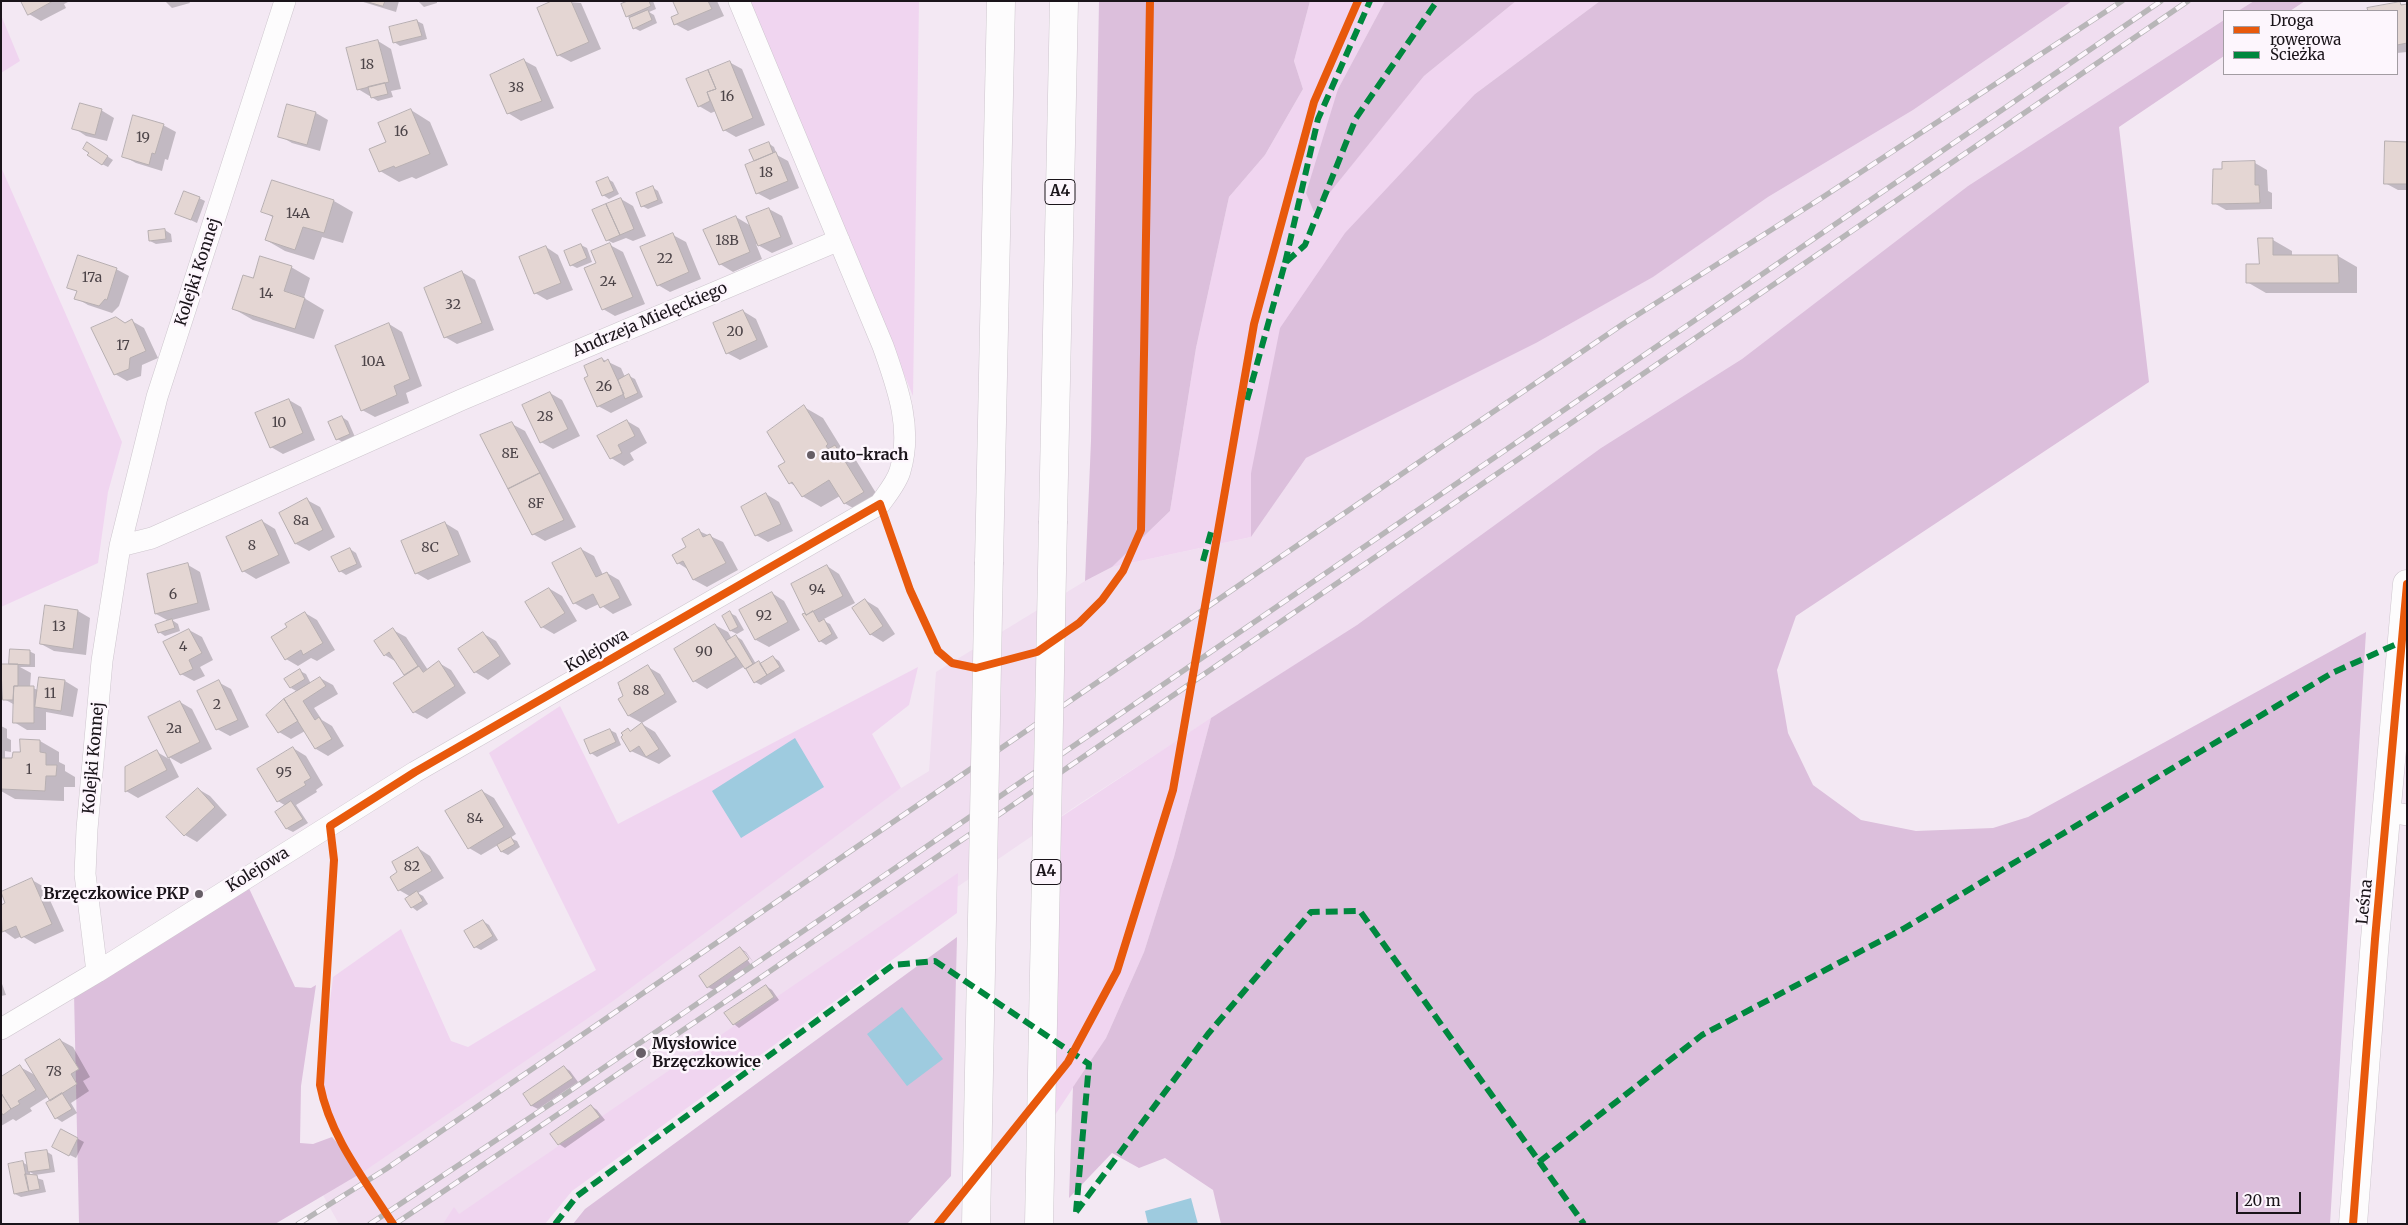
<!DOCTYPE html>
<html>
<head>
<meta charset="utf-8">
<style>
  body { margin:0 }
  #map { position:relative; width:2408px; height:1225px; overflow:hidden; background:#f3e8f3; font-family:Merriweather,serif }
  canvas { display:block }
  .frame { position:absolute; inset:0; border:2px solid #1a141a; pointer-events:none }
  .legend { position:absolute; left:2223px; top:10px; width:175px; height:65px; box-sizing:border-box; background:#fdf6fd; border:1px solid #a29ca2; margin:0; padding:6px 9px; list-style:none; font-size:15px; color:#1a141a }
  .legend li { display:flex; align-items:center; gap:10px; height:25px }
  .legend b { width:25px; border:1px solid #a29ca2 }
  .scale { position:absolute; left:2236px; top:1192px; width:65px; height:22px; box-sizing:border-box; border:2px solid #1a141a; border-top:0; padding-left:6px; font-size:15px; line-height:18px; white-space:nowrap; color:#1a141a; -webkit-text-stroke:4px #fdf6fd; paint-order:stroke }
</style>
</head>
<body>
<div id="map">
<canvas width="2408" height="1225"></canvas>
<div class="frame"></div>
<ul class="legend">
<li><b style="height:6px;background:#e8590c"></b>Droga rowerowa</li>
<li><b style="height:6px;background:#00873e"></b>Ścieżka</li>
</ul>
<div class="scale">20 m</div>
</div>
<script>
const c = document.querySelector('canvas').getContext('2d');
c.lineJoin = 'round';
function paint(path, color) {
  c.fillStyle = color;
  c.fill(path, 'evenodd');
}
function trace(path, color, width, dash) {
  c.strokeStyle = color;
  c.lineWidth = width;
  c.lineCap = dash ? 'butt' : 'round';
  c.setLineDash(dash || []);
  c.stroke(path);
}
function drawText(font, color, halo, rows, align = 'center') {
  c.font = font + ' Merriweather,serif';
  c.lineWidth = 5;
  c.setLineDash([]);
  c.textBaseline = 'middle';
  c.strokeStyle = halo;
  c.fillStyle = color;
  for (const [text, x, y, turn = 0] of rows) {
    c.save();
    c.translate(x, y);
    c.rotate((+turn || 0) * Math.PI / 180);
    c.textAlign = isNaN(turn) ? turn : align;
    if (halo) c.strokeText(text, 0, 0);
    c.fillText(text, 0, 0);
    c.restore();
  }
}
paint(new Path2D(`
  M2072,1H2254L2238,11H2224V20L1968,186L1742,359L1601,448L1357,625L1079,804L944,896L445,1224H339L319,1188L818,839L929,771L936,672L1085,581L1112,567L1251,537L1306,458L1536,343L1652,277L1768,197L1913,110Z`), '#f0def0');
paint(new Path2D(`
  M749,1H919L913,396Z
  M1310,1H1385L1338,89L1314,211L1424,76L1516,1H1600L1475,94L1251,473V537L1112,567L1170,511L1196,348L1229,197L1265,155L1303,89L1294,61Z
  M1,15L20,61L1,73Z
  M1,167L122,442L108,492L98,563L1,607Z
  M918,667L909,705L872,734L901,788L613,1001L363,1172C351,1152 334,1131 327,1108C318,1074 329,1013 333,977L401,929L451,1041L468,1047L596,970L489,753L560,706L618,824Z
  M1211,718L1174,857L1144,952L1106,1038L1053,1118L1058,819Z
  M958,873L957,913L572,1191L545,1224H443L454,1207L459,1214Z`), '#f0d5f0');
paint(new Path2D(`
  M1099,1H1310L1294,61L1303,89L1265,155L1229,197L1196,348L1170,511L1112,567L1085,581L1091,441Z
  M1385,1H1516L1424,76L1314,212L1306,193L1338,89Z
  M1600,1H2072L1913,110L1768,197L1653,277L1536,343L1306,458L1251,537V473L1280,328L1345,233L1475,94Z
  M2254,1H2305L2290,11H2238Z
  M2224,20V56L2119,127L2149,382L1796,616L1777,670L1788,733L1813,785L1861,820L1916,831L1993,828L2028,817L2366,632L2330,1224H1221L1213,1190L1165,1158L1139,1168L1112,1153L1069,1198L1073,1087L1106,1038L1144,952L1174,857L1211,718L1357,625L1601,448L1742,359L1968,186Z
  M247,884L295,987L311,988L316,985L301,1086L300,1143L313,1144L332,1137L363,1172L275,1224H79L74,993Z
  M957,937L951,1176L907,1224H573L585,1209Z`), '#dcbfdc');
paint(new Path2D(`
  M795,738L824,787L741,838L712,791Z
  M902,1007L943,1059L907,1086L867,1034Z
  M1191,1198L1198,1224H1148L1145,1211Z`), '#9ecbdf');
paint(new Path2D(`
  M22,1H70L64,4L66,8L41,21L29,14Z
  M165,1H189L190,3L172,8Z
  M360,1H399L396,12Z
  M418,1H437V3L424,7Z
  M555,1L581,3L601,49L571,62L558,55Z
  M631,1H653L656,9L649,12L654,15L657,23L640,31L634,28L632,19L627,16Z
  M674,1H717L724,16L688,31L675,24L680,15Z
  M2400,4L2407,5V52L2397,53V11H2369V9Z
  M417,21L423,24L427,39L400,46L394,42Z
  M378,41L391,49L401,89L391,91L393,97L378,101L358,89Z
  M523,60L536,67L554,108L521,121L508,113Z
  M729,62L742,69L765,125L736,137L724,130L716,111L711,113L699,106L688,80Z
  M288,105L316,113L328,120L320,151L292,143L280,136Z
  M101,110L114,118L107,141L86,136L74,128Z
  M411,110L430,122L448,165L416,179L412,177L399,182L380,171L387,143Z
  M163,125L176,132L168,160L165,159L162,171L136,163L123,156Z
  M768,143L774,147L777,155L788,161L799,188L770,200L757,193L755,162L751,151Z
  M2407,143V190H2398L2385,183Z
  M93,147L113,160L108,167L102,164Z
  M2255,163L2267,170L2268,191L2272,193V209L2226,210L2214,203L2223,170Z
  M608,179L613,182L619,194L609,199L603,195Z
  M273,181L334,201L353,212L343,243L322,237L314,260L285,251L266,240L274,218L263,211Z
  M652,187L658,191L663,203L648,209L642,206Z
  M199,198L205,201L197,223L182,216Z
  M621,199L633,206L646,236L633,241L626,238L613,243L607,240Z
  M769,209L782,216L793,244L772,253L756,244L762,259L733,272L720,264L736,217L751,226Z
  M165,230L171,234L172,242L156,244L150,241Z
  M673,235L686,242L701,279L670,292L658,285Z
  M2259,240H2273L2292,251V256H2338L2357,267V293H2266L2247,282L2260,265Z
  M581,245L587,248L592,262L577,268L571,265Z
  M610,245L623,252L645,304L615,316L603,309L597,263Z
  M546,247L558,255L573,290L547,300L535,293Z
  M291,267L310,278L304,298L324,310L314,339L253,320L234,309L254,280Z
  M116,269L129,276L119,306L112,313L88,305L76,298L78,292L69,287Z
  M462,272L475,280L494,330L457,344L445,337Z
  M743,311L756,319L768,347L740,360L727,353Z
  M132,321L144,328L158,358L142,365L141,376L127,381L115,374Z
  M389,324L402,332L422,386L406,393L409,403L375,417L362,410Z
  M602,359L621,368L625,377L629,376L635,379L643,397L611,413L598,406Z
  M550,393L562,400L580,436L553,449L541,442Z
  M289,400L301,407L315,440L283,454L271,447Z
  M804,407L823,418L844,452L854,457L882,503L864,514L844,503L840,496L821,507L802,496L797,487L790,483Z
  M342,417L348,421L355,437L343,442L337,439Z
  M627,421L639,428L647,443L630,453L634,460L624,466L611,458L599,436Z
  M512,424L525,431L576,527L545,541L533,534Z
  M766,494L779,502L793,531L768,542L756,535Z
  M307,500L320,507L335,537L309,551L296,544L280,513Z
  M262,521L275,529L290,563L256,579L243,571Z
  M445,523L458,531L471,562L428,580L416,573Z
  M699,531L723,542L738,570L707,587L694,580L689,570L678,563Z
  M350,549L356,553L362,567L346,575L340,571Z
  M581,549L594,556L603,575L607,573L619,580L632,605L613,614L599,604L586,610L574,603Z
  M188,565L200,572L210,610L172,620L178,624L180,631L165,636L159,632L169,621L156,614L150,588Z
  M827,566L839,574L855,603L822,620L830,624L838,638L826,645L820,641L804,615L807,613Z
  M550,589L562,596L577,621L554,634L542,627Z
  M772,593L784,601L800,630L769,647L756,640L740,611Z
  M865,600L878,608L895,634L883,642L870,634Z
  M46,607L78,611L90,618L86,655L54,651L41,644Z
  M305,613L317,620L335,650L317,661L311,658L298,666L286,659L289,628Z
  M730,613L736,616L744,630L737,634L731,631L723,617Z
  M715,625L728,632L732,639L736,636L742,640L756,664L762,665L773,657L779,661L785,671L761,685L755,682L745,666L707,689L694,681L675,650Z
  M189,630L202,637L213,660L200,667L205,676L194,681L181,674Z
  M393,630L406,637L428,670L439,663L451,670L466,693L427,719L414,712L406,676L398,663L385,655Z
  M484,634L496,641L511,664L488,680L475,672L460,650Z
  M29,651L35,654V667H20L31,673L30,687L38,690L40,678L65,681L78,689L73,717L46,712V730H27L14,722L15,705L4,699L1,665H10Z
  M648,667L660,674L677,702L642,723L629,716L619,699L624,696L619,688Z
  M300,671L306,674L311,684L320,678L333,685L338,694L314,708L322,720L332,726L344,746L328,756L316,749L305,731L291,739L279,732L298,692L291,688Z
  M218,682L231,689L249,727L230,736L217,729Z
  M180,702L192,709L212,749L181,764L169,757L179,777L138,798L126,791L157,752L169,759L149,717Z
  M642,724L655,732L671,756L659,764L631,751L625,736Z
  M1,726L7,729V738L11,740V752L5,751V759H14L40,741L59,752V762L65,765V771L75,777V787H64V801L15,799L1,791Z
  M610,730L616,733L621,745L597,757L591,753Z
  M293,748L306,756L323,785L316,790L317,792L296,805L308,823L293,832L287,829L277,812L286,806L278,801Z
  M198,789L210,796L227,815L197,842L185,835Z
  M482,791L494,798L516,834L510,838L517,841L520,847L508,855L502,852L498,845L481,855L469,848Z
  M418,848L430,856L444,878L418,893L423,896L428,904L417,911L412,907L411,897L399,890V873Z
  M32,880L44,887L64,931L35,944L22,936L15,939L1,929V907Z
  M483,921L489,925L498,940L481,950L475,947Z
  M741,949L746,952L754,963L745,952H742L751,965L714,990L708,987Z
  M1,981L6,995L1,996Z
  M766,986L772,990L779,1000L739,1028L734,1024Z
  M60,1040L73,1047L90,1077L83,1081L89,1091L71,1103L77,1113L62,1122L56,1118L47,1104L52,1101L49,1096L30,1108L32,1111L16,1121L13,1119L1,1126V1079L20,1067L37,1076Z
  M564,1067L570,1071L578,1082L538,1109L532,1106L525,1095Z
  M591,1106L597,1110L605,1120L565,1148L559,1144Z
  M61,1130L84,1142L76,1158L53,1147Z
  M46,1151L52,1155L55,1172L35,1175L30,1172V1176L43,1180L46,1192L21,1197L15,1194L22,1162L29,1166Z`), '#0003');
const building = new Path2D(`
  M21,1H53L28,15Z
  M365,1H385L383,6Z
  M552,1H571L589,42L557,56L537,8Z
  M628,1H649L651,6L626,17L621,4Z
  M673,1H708L712,9L674,25L671,17L678,14Z
  M2400,2L2401,5L2407,4V43L2397,45V11H2368L2367,8Z
  M648,10L652,20L633,29L629,18Z
  M417,20L422,36L393,43L389,27Z
  M378,40L389,82L357,90L346,48Z
  M524,59L542,101L507,114L490,75Z
  M730,61L753,118L723,131L707,92L716,89L708,70Z
  M708,70L716,89L707,92L710,101L698,107L686,79Z
  M385,83L388,94L371,98L368,87Z
  M80,103L102,109L95,135L72,129Z
  M287,104L316,112L307,145L278,137Z
  M411,109L430,154L395,168L394,166L379,172L369,149L386,142L378,123Z
  M133,115L164,124L155,154L152,153L149,165L122,157Z
  M2385,141L2407,142V184H2384Z
  M87,142L108,156L102,165L87,155L89,153L83,149Z
  M769,142L773,153L754,161L749,150Z
  M776,152L788,181L756,194L745,165Z
  M2255,161V185H2259L2260,203L2212,204L2213,169H2222V162Z
  M608,177L614,191L602,196L596,182Z
  M272,180L334,200L324,233L303,227L295,250L265,240L273,216L261,212Z
  M653,186L658,200L641,207L636,193Z
  M184,191L200,197L191,220L175,214Z
  M621,198L634,229L620,235L606,204Z
  M606,204L620,235L606,241L592,210Z
  M769,208L781,237L758,246L746,217Z
  M736,216L750,252L719,265L703,230Z
  M165,229L166,239L149,241L148,231Z
  M673,233L689,272L657,286L640,247Z
  M2258,238H2273V255H2338L2339,283H2246V264H2259Z
  M610,243L633,297L602,310L584,268L596,263L591,251Z
  M581,244L587,258L570,266L564,251Z
  M546,246L561,283L534,294L519,257Z
  M78,255L117,268L107,300L105,299L99,306L74,299L77,291L67,288Z
  M260,256L292,266L284,291L305,298L295,329L232,309L243,275L253,278Z
  M462,271L482,323L444,338L424,288Z
  M743,310L757,340L726,354L713,323Z
  M116,317L125,323L132,319L146,351L130,358L129,369L114,375L91,328Z
  M389,323L410,379L394,386L397,395L361,411L335,346Z
  M602,358L604,362L608,359L624,394L597,407L584,378L588,376L584,366Z
  M629,374L638,393L625,399L618,380Z
  M550,392L568,429L540,443L522,405Z
  M289,399L303,433L270,448L255,413Z
  M804,405L828,444L826,446L828,449L835,445L864,492L844,504L829,480L802,497L792,482L789,484L778,466L785,462L767,432Z
  M342,416L350,434L336,440L328,422Z
  M627,420L635,436L618,445L622,453L610,459L597,436Z
  M512,422L540,473L508,489L480,435Z
  M540,473L564,520L532,535L508,489Z
  M766,493L781,524L755,536L741,507Z
  M307,498L323,530L295,544L279,513Z
  M262,520L279,555L242,572L226,537Z
  M445,522L459,555L415,574L401,541Z
  M699,529L703,537L710,534L726,563L693,580L683,561L677,564L672,555L686,547L682,539Z
  M350,548L357,564L339,572L331,557Z
  M581,548L596,577L607,572L620,598L600,608L593,594L573,604L552,563Z
  M188,563L198,603L155,614L147,574Z
  M827,565L843,596L806,615L791,584Z
  M549,588L565,613L541,628L525,602Z
  M772,592L788,622L755,640L739,610Z
  M865,599L883,626L870,635L852,608Z
  M45,605L78,610L73,649L40,644Z
  M730,611L738,627L730,631L722,616Z
  M813,611L819,622L824,619L832,634L819,642L802,614L805,613L806,615Z
  M305,612L323,643L303,655L301,650L285,660L271,637L287,627L285,624Z
  M172,619L175,628L158,633L155,625Z
  M715,624L736,657L693,682L674,649Z
  M393,628L418,666L404,675L389,652L384,656L374,641Z
  M189,629L202,653L189,660L193,669L180,675L163,642Z
  M483,632L500,656L474,673L458,649Z
  M736,635L753,664L745,669L726,641Z
  M10,649L30,650V665L9,664Z
  M773,656L780,667L767,675L760,664Z
  M439,661L455,686L413,713L393,683L419,666L423,672Z
  M759,661L767,675L754,683L746,669Z
  M1,664H18V686H14L13,700H3Z
  M648,665L665,694L628,716L618,699L623,696L618,683Z
  M300,669L305,679L290,688L284,679Z
  M39,677L65,680L61,711L35,707Z
  M320,677L326,686L303,701L315,720L319,717L332,739L315,749L284,699Z
  M219,680L238,720L216,730L197,691Z
  M14,686H34V723H13Z
  M284,699L298,721L278,733L266,715Z
  M180,701L200,742L168,758L148,717Z
  M642,723L659,749L646,757L639,746L630,752L621,737L623,735L621,733L628,728L630,731Z
  M610,729L616,742L590,754L584,740Z
  M20,739L40,740V752L46,753V765H57L56,776H46L45,791L1,789V758H12L13,752H20Z
  M293,747L311,778L304,782L306,785L277,802L257,769Z
  M157,750L167,770L125,792V767Z
  M198,788L215,807L184,836L166,817Z
  M482,790L504,827L468,849L445,811Z
  M291,801L303,819L286,829L275,812Z
  M511,837L515,844L501,852L497,845Z
  M418,847L432,871L398,891L390,877L397,872L392,862Z
  M32,878L52,924L21,938L16,926L2,932L1,905L5,903L1,892Z
  M417,891L423,901L411,908L405,899Z
  M483,920L493,936L474,948L464,931Z
  M740,947L749,959L707,988L699,976Z
  M766,985L774,997L733,1025L724,1013Z
  M60,1039L79,1069L71,1074L77,1084L50,1101L25,1060Z
  M20,1065L36,1090L18,1101L20,1104L11,1109L1,1093V1077Z
  M564,1066L573,1078L531,1106L523,1094Z
  M1,1093L11,1109L3,1115L1,1112Z
  M62,1093L72,1109L55,1119L46,1103Z
  M591,1105L600,1117L558,1145L550,1134Z
  M61,1129L78,1138L69,1156L52,1147Z
  M47,1150L50,1169L28,1172L25,1153Z
  M23,1161L29,1191L14,1194L8,1164Z
  M25,1174L37,1175L40,1189L29,1191Z`);
paint(building, '#e4d6d3');
trace(building, '#b7afb1', 1);
const street = new Path2D(`
  M120,546L152,538L461,400L839,240
  M2388,812L2407,815
  M97,972L85,874L87,829L102,661L120,546L157,397L285,1
  M1,1029L97,972L415,772L880,504C887,494 897,482 900,471C913,428 897,386 883,346L739,1`);
const secondary = new Path2D(`
  M2353,1224L2375,939L2407,584`);
const highway = new Path2D(`
  M1053,521L1064,1
  M989,562L1001,1`);
trace(street, '#cec6ce', 22);
trace(secondary, '#cec6ce', 29);
trace(highway, '#cec6ce', 29);
trace(street, '#fdfcfd', 21);
trace(secondary, '#fdfcfd', 28);
trace(highway, '#fdfcfd', 28);
const rail = new Path2D(`
  M298,1224L386,1169L1428,456L1623,324L1823,197L2122,1
  M370,1224L558,1099L2161,1
  M395,1224L741,991L2188,1`);
trace(rail, '#b8b6b8', 5.5);
trace(rail, '#fdf6fd', 4, [11]);
const highwayBridge = new Path2D(`
  M976,1224L989,562
  M1039,1224L1053,521`);
trace(highwayBridge, '#cec6ce', 29, []);
trace(highwayBridge, '#fdfcfd', 28);
trace(new Path2D(`
  M1285,263L1318,119L1370,1
  M1247,400L1285,263L1305,245L1356,118L1437,1
  M1203,561L1211,532
  M1539,1162L1702,1035L1903,929L2332,673L2401,642
  M1076,1212L1208,1034L1311,912L1360,911L1584,1224
  M555,1224L577,1196L893,965L935,961L1089,1064L1076,1212`), '#00873e', 6, [12, 6]);
trace(new Path2D(`
  M393,1224C365,1180 330,1137 320,1085L334,860L330,826L415,772L880,504L910,590L938,651L952,663L976,668L1037,652L1079,623L1102,600L1123,571L1141,530L1150,1
  M938,1224L1068,1062L1117,971L1173,790L1254,324L1314,102L1358,1
  M2353,1224L2375,939L2407,584`), '#e8590c', 8);
for (const [x, y, r, color] of [
  [811,455,5,"#665e66"],
  [199,894,5,"#665e66"],
  [641,1053,6,"#665e66"]
]) {
  const dot = new Path2D();
  dot.arc(x, y, r, 0, 2 * Math.PI);
  c.fillStyle = color;
  c.fill(dot);
  trace(dot, '#fdf6fd', 2);
}
drawText('14px', '#4c4448', null, [
  ["18",367,65],
  ["38",516,88],
  ["16",727,97],
  ["16",401,132],
  ["19",143,138],
  ["18",766,173],
  ["14A",298,214],
  ["18B",727,241],
  ["22",665,259],
  ["17a",92,278],
  ["24",608,282],
  ["14",266,294],
  ["32",453,305],
  ["20",735,332],
  ["17",123,346],
  ["10A",373,362],
  ["26",604,387],
  ["28",545,417],
  ["10",279,423],
  ["8E",510,454],
  ["8F",536,504],
  ["8a",301,521],
  ["8",252,546],
  ["8C",430,548],
  ["94",817,590],
  ["6",173,595],
  ["92",764,616],
  ["13",59,627],
  ["4",183,647],
  ["90",704,652],
  ["88",641,691],
  ["11",50,694],
  ["2",217,705],
  ["2a",174,729],
  ["1",29,770],
  ["95",284,773],
  ["84",475,819],
  ["82",412,867],
  ["78",54,1072]
]);
for (const [x, y, w] of [
  [1060,192,30],
  [1046,872,30]
]) {
  const box = new Path2D();
  box.roundRect(x - w / 2, y - 12.5, w, 25, 4);
  c.fillStyle = '#fdf6fd';
  c.fill(box);
  trace(box, '#1a141a', 1);
}
drawText('bold 15px', '#1a141a', null, [
  ["A4",1060,192],
  ["A4",1046,872]
]);
drawText('16px', '#1a141a', '#fdf6fd', [
  ["Kolejki Konnej",198,272,-72],
  ["Andrzeja Mielęckiego",650,320,-23],
  ["Kolejowa",597,651,-30],
  ["Kolejki Konnej",94,758,-85],
  ["Kolejowa",258,870,-32],
  ["Leśna",2365,902,-84]
]);
drawText('bold 16px', '#1a141a', '#fdf6fd', [
  ["auto-krach",821,455],
  ["Brzęczkowice PKP",189,894,"right"],
  ["Mysłowice",652,1044],
  ["Brzęczkowice",652,1062]
], 'left');
</script>
</body>
</html>
